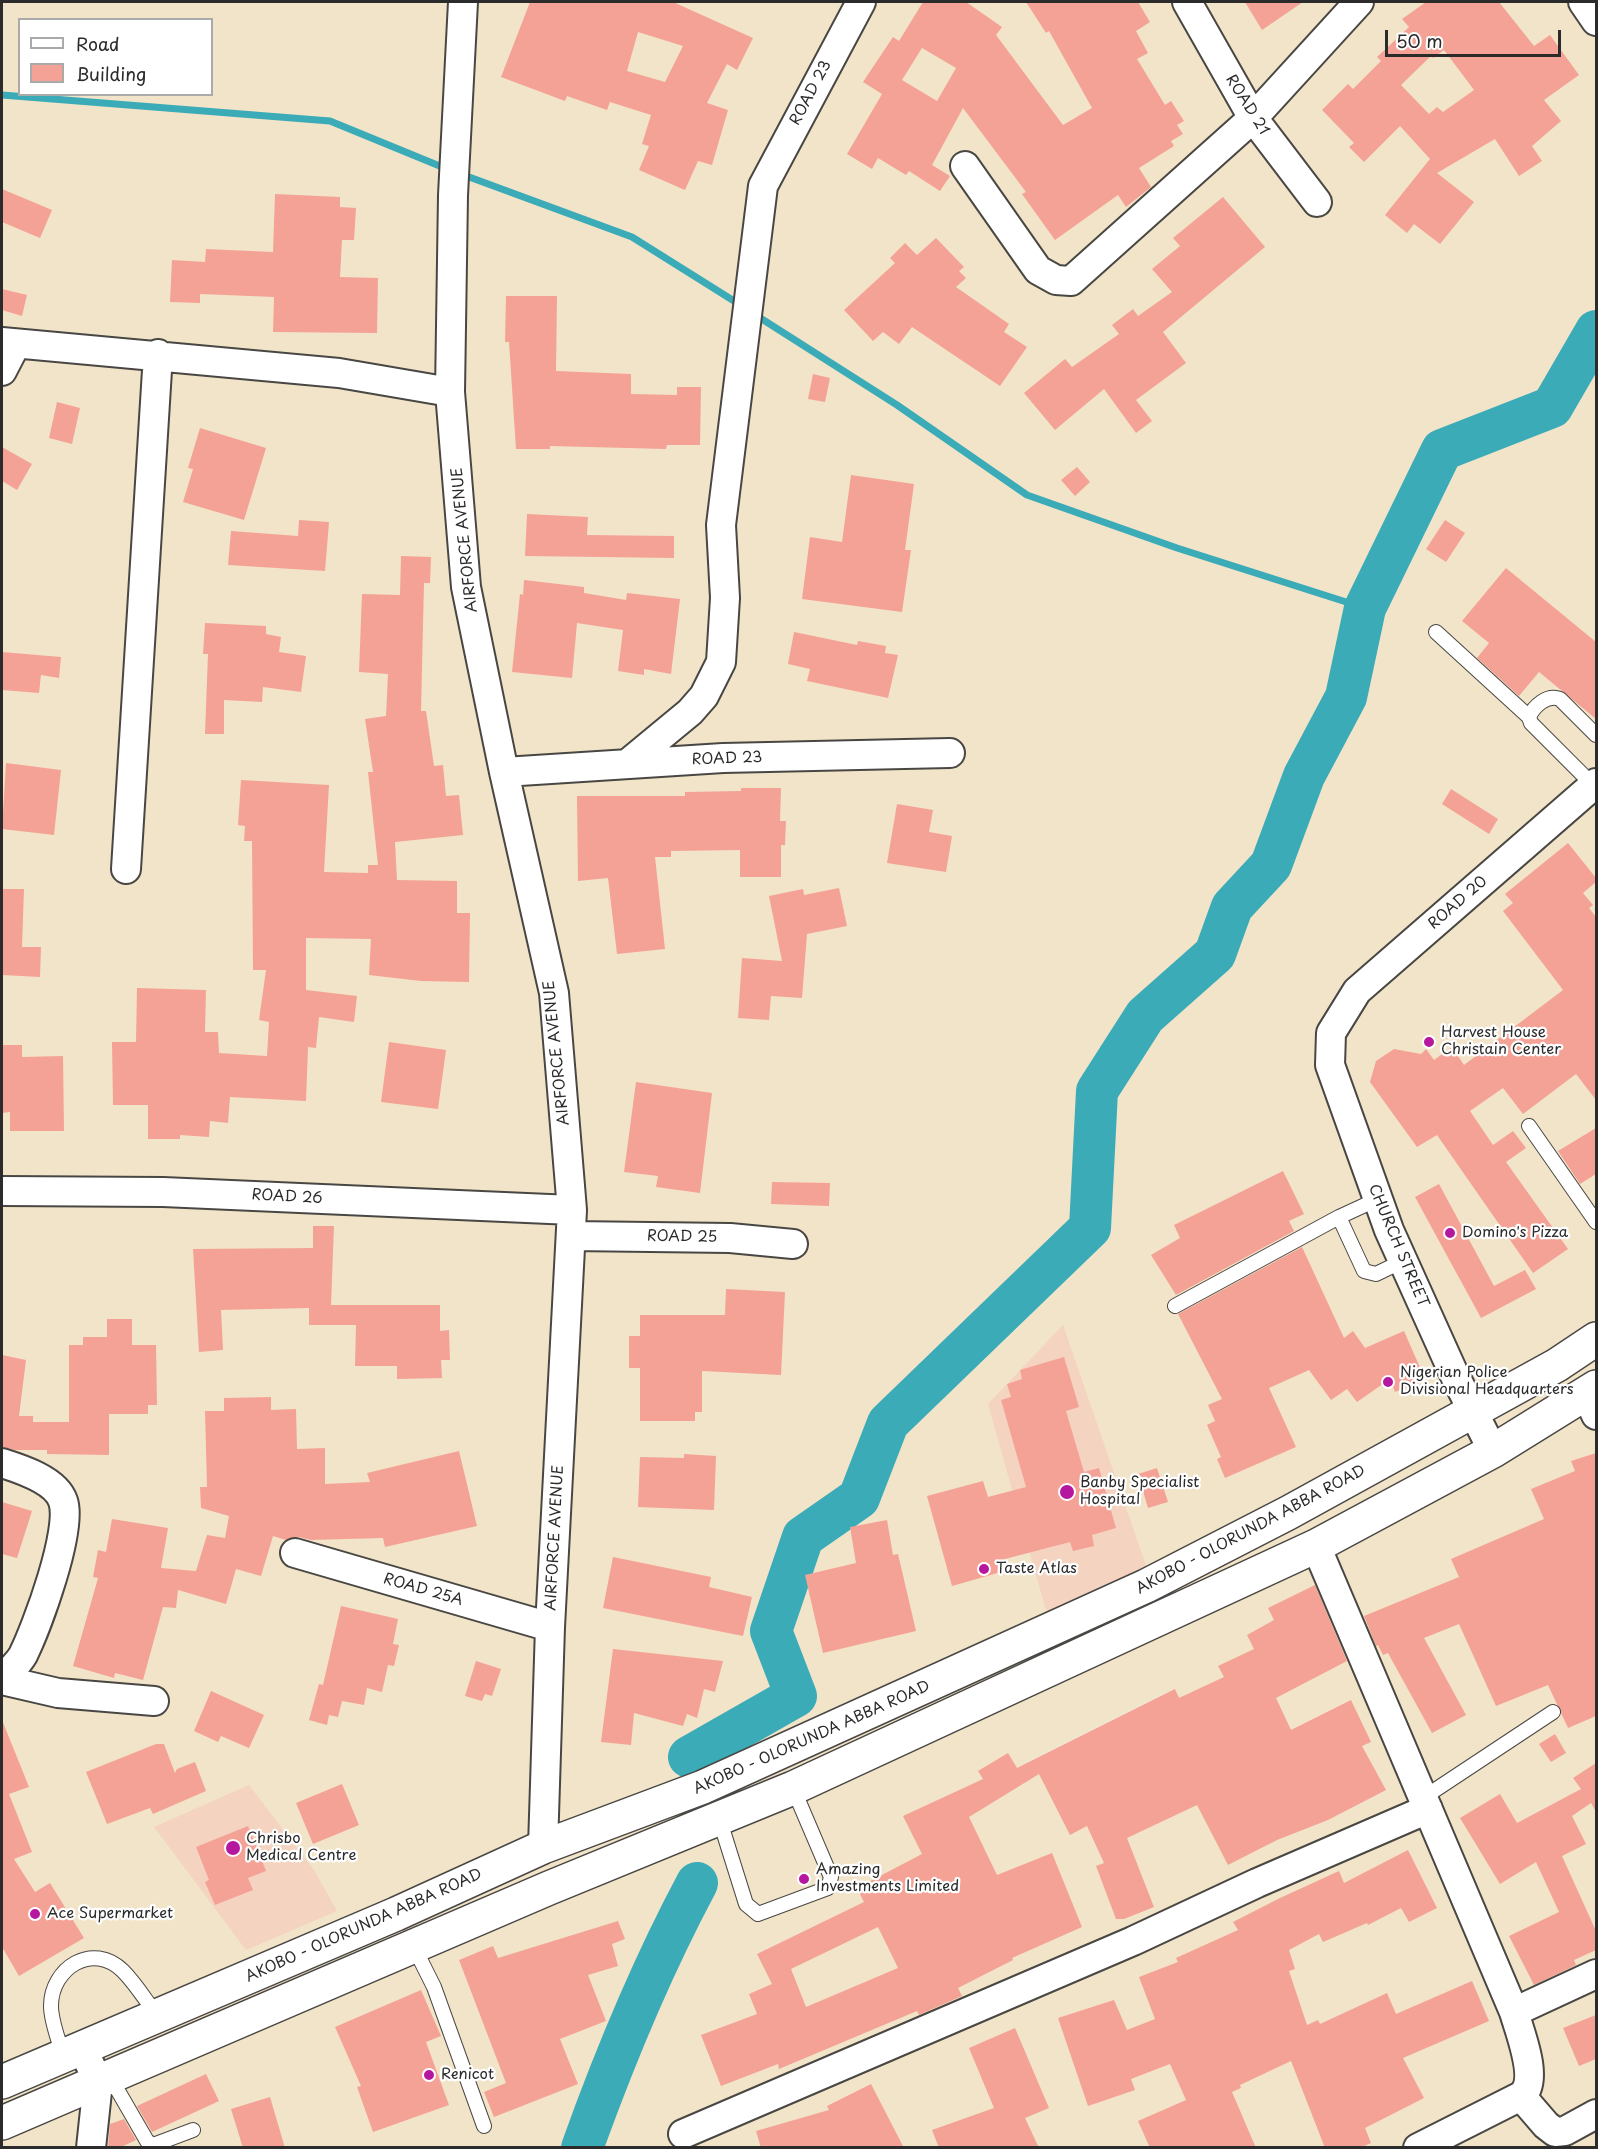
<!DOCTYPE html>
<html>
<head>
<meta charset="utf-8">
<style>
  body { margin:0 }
  #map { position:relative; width:1598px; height:2149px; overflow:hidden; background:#f2e4c8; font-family:"Playpen Sans",sans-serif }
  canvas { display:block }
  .frame { position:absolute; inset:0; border:3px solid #2b2b2b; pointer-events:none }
  .legend { position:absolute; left:18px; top:18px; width:195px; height:78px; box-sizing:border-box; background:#fff; border:2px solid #aaa; margin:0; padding:8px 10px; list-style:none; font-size:18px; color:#2b2b2b }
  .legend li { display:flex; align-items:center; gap:12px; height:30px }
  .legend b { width:30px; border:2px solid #aaa }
  .scale { position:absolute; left:1385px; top:30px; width:176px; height:27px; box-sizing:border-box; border:3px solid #2b2b2b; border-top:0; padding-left:8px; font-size:18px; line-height:21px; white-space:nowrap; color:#2b2b2b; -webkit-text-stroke:4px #fff; paint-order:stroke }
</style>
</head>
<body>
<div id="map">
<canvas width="1598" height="2149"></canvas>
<div class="frame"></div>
<ul class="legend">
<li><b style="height:8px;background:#fff"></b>Road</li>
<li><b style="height:16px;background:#f4a296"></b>Building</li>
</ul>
<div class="scale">50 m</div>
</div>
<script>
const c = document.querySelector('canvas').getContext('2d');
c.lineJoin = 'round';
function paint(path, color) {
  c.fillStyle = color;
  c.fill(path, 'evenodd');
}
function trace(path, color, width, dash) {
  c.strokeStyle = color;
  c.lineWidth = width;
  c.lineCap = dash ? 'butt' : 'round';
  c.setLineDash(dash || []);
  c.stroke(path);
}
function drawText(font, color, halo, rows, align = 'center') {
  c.font = font + ' "Playpen Sans",sans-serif';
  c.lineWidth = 4.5;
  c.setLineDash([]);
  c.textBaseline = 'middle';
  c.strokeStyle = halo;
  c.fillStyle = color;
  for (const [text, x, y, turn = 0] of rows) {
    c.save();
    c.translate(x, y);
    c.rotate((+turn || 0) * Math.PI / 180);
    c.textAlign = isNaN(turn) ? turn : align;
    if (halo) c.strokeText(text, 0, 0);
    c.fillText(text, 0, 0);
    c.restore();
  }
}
paint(new Path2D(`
  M1063,1325L1151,1580L1054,1623L1045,1607L988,1404Z
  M249,1785L314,1870L337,1911L246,1950L154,1827Z`), '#f4d3c0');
trace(new Path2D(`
  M2,95L330,121L447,169
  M461,174L632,237L742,306
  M754,314L897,405L1027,495L1177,548L1365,608`), '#3babb8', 7);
trace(new Path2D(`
  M689,1757L796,1696L771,1631L803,1537L859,1498L888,1423L1090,1228L1097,1091L1145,1016L1215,954L1232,907L1271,865L1304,776L1346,697L1365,608L1442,450L1552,407L1596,331
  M582,2148C615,2056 651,1969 697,1883`), '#3babb8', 42);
paint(new Path2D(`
  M530,2H673L753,38L737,70L727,64L707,103L728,110L712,165L698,161L685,190L639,170L649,146L642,144L651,115L610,102L607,110L567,96L565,101L501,77ZM638,32L683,46L665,82L627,71Z
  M923,2H966L1002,27L996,35L1063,125L1092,108L1049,31L1046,33L1026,2H1138L1150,22L1136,31L1148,53L1137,59L1165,105L1171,101L1184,121L1177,125L1183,134L1171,141L1174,146L1139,168L1151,187L1126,207L1118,195L1055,240L1022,194L1026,192L963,108L932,165L950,176L940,191L909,171L906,175L878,158L872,169L847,154L882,94L863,82L893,37L899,41ZM922,48L956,68L937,101L902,80Z
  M1245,2H1303L1262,30Z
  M1426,2H1499L1534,46L1550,35L1579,75L1544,100L1561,121L1532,146L1542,161L1519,176L1495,139L1437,173L1474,202L1440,244L1414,224L1407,233L1385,215L1430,159L1400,126L1364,162L1349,147L1354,143L1322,110L1348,84L1353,89L1381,61L1377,57L1409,27L1402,19ZM1444,50L1474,90L1443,112L1437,107L1429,114L1401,85L1431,56L1433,58Z
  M2,189L52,210L40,238L2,222Z
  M275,194L340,197V207L356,208L354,240H342L340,277L378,278L377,333L273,332L274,297L200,294V303L170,302L172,260L205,262L206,249L273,252Z
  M1223,197L1265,247L1163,332L1186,363L1136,400L1152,421L1136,433L1104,389L1055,430L1024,393L1065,359L1072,367L1119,334L1112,325L1133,309L1138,316L1172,292L1152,269L1180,246L1173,238Z
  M936,238L964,267L959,271L966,278L956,287L1009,324L1004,332L1027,347L1000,386L912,327L899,344L883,332L873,341L844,310L895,263L890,258L905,243L917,255Z
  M2,289L27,295L22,316L2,310Z
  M506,296H557L556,371L631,374V394L677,395V387H701L700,445H667L666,449L550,446V449H516L509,342H505Z
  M813,374L830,378L825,402L808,399Z
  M57,402L80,408L72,444L49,438Z
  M200,428L266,448L244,520L183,502L193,469L188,468Z
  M2,447L32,464L17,490L2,481Z
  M1077,467L1090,482L1075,496L1061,480Z
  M851,475L914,484L905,550H911L902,612L802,599L810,537L842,542Z
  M527,514L588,517L587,535L674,536V558L525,556Z
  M299,520L329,522L325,571L228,565L231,531L298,536Z
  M1445,520L1465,533L1446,562L1426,549Z
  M401,556L431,557L430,583H424L421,711H426L434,766L443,765L446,796L459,795L463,835L395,842L397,880L457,881V913H470L469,982L421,981L369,975L371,939L306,938V990L357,996L354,1022L319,1017L316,1048L308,1047L306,1101L230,1097L228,1123L210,1121L209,1137L180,1135V1139H148V1105H113L112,1042H136L137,988L206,990L205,1032H218L219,1053L267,1056L269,1022L259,1020L266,970H253L252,841H244L245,826L238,825L241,780L329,785L324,872L368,873V865H378L368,772H373L365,719L386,716L388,674L359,672L362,594L400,595Z
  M1506,568L1596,642V719L1539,672L1519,696L1477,658L1489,643L1462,621Z
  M524,580L584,587V593L626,600L627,593L680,599L671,674L644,669V675L618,671L623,630L577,623L572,678L512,672L520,594L523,595Z
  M205,623L266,626V634L281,637L279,652L306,656L301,692L263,687L262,702L224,700V734H205L208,654H203Z
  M794,632L857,645L858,641L886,646L885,653L898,655L888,698L807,681L810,669L788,664Z
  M2,652L61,657L59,678L41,675L39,693L2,690Z
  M6,763L61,770L54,835L2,829Z
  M741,788H781L780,821H786L785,845H781V877H740V850L671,851V857H655L665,949L617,954L608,878L578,881L577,796H685V792L741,791Z
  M1451,789L1498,819L1489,834L1442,804Z
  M897,804L933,810L929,832L952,836L946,872L887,863Z
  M1568,843L1596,878V882L1583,893L1593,905L1589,908L1596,917V1100L1576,1074L1523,1114L1503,1088L1470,1111L1493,1145L1513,1131L1526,1148L1506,1162L1568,1249L1533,1273L1437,1135L1417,1147L1370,1082L1376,1061L1394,1049L1421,1054L1426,1049L1434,1060L1452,1047L1464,1065L1563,990L1503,911L1513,903L1505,894Z
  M839,888L847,926L807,934L802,998L771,996L769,1020L738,1018L742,958L782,961L769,896L803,889L804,895Z
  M2,889H24L22,947H41L40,977L2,975Z
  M389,1042L446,1050L438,1109L381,1102Z
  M2,1045H22V1057L63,1056L64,1131H10V1112L2,1113Z
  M636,1082L712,1093L700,1193L656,1187L658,1176L624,1172Z
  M1596,1128V1174L1580,1184L1558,1151Z
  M1283,1171L1304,1214L1289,1221L1294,1231L1176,1295L1151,1255L1180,1238L1174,1225Z
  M772,1182L830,1183L829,1206L771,1204Z
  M1439,1184L1494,1286L1525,1270L1536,1289L1481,1318L1415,1197Z
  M313,1226H334L331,1305H440V1331L449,1330L450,1360H441L442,1378L397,1379V1366H355L356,1325H309V1308L221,1310L223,1350L199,1352L193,1249L313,1248Z
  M1302,1247L1344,1338L1353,1331L1365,1348L1404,1331L1425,1379L1395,1392L1390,1379L1357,1402L1347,1389L1331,1400L1309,1370L1269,1388L1296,1447L1225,1478L1217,1459L1221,1457L1207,1425L1215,1421L1208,1405L1222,1399L1178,1314Z
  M726,1289L785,1292L781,1375L702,1371V1412H695V1421H640V1368H629V1336H640V1315H725Z
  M107,1319H132V1345H156L157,1405H148V1414H109V1455L47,1454V1450H15L2,1447V1355L26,1360L19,1416H33V1422H69V1345H83V1337H107Z
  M1064,1357L1079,1407L1066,1411L1084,1472L1099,1468L1116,1528L1092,1535L1094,1546L1073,1551L1070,1542L1005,1559L1008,1570L952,1586L927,1496L983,1481L988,1497L1026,1487L1001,1400L1011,1397L1007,1384L1022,1379L1020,1370Z
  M271,1397V1410L296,1409L297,1449L325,1448V1484L370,1482L367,1473L459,1451L477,1526L385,1547L383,1538L311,1540L299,1537L286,1540L273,1536L261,1576L236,1569L226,1604L178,1590L176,1608L163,1607L143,1680L115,1673L114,1678L73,1666L98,1578L93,1577L98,1550L106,1552L112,1519L168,1528L161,1568L196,1571L207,1535L225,1538L229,1516L201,1508L200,1487H207L205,1411H224V1398Z
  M1596,1453V1716L1568,1728L1548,1685L1496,1706L1459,1624L1424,1638L1466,1715L1432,1733L1388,1653L1383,1655L1378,1645L1376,1646L1364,1616L1459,1577L1451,1559L1544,1519L1531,1489L1575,1471L1571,1461Z
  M684,1454L716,1456L714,1510L638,1507L640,1457L684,1458Z
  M1157,1468L1168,1502L1148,1508L1138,1474Z
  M2,1502L32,1511L17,1558L2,1554Z
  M887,1520L893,1555L898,1554L916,1631L823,1653L805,1575L856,1563L850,1527Z
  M613,1557L711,1577L709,1587L752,1597L743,1636L603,1608Z
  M1315,1585L1347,1661L1276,1698L1291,1730L1351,1700L1371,1742L1362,1746L1386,1790L1328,1820L1277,1840L1228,1865L1197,1805L1127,1838L1154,1907L1124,1919H1116L1096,1866L1104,1863L1087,1826L1070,1835L1039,1774L969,1817L997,1875L1052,1853L1082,1927L1012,1958L1013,1960L958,1988L962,1996L937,2007L919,2015L917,2011L779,2069L778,2064L721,2086L701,2035L757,2014L749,1994L772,1984L757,1954L864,1902L857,1888L922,1854L903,1816L983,1779L978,1771L1008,1753L1017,1768L1175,1689L1179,1698L1224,1677L1218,1666L1254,1649L1247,1635L1274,1620L1268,1608ZM878,1927L898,1968L806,2007L791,1969Z
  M341,1606L398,1619L393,1644L399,1645L394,1666L388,1665L382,1692L367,1688L364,1705L342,1701L338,1717L329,1715L327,1725L309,1720L319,1684L323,1685Z
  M613,1649L723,1661L715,1692L704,1689L697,1718L687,1714L683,1726L634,1713L631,1745L601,1742Z
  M476,1661L501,1669L492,1696L485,1694L482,1701L465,1696Z
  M211,1691L264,1715L249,1748L221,1736L218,1742L194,1731Z
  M2,1720L29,1787L9,1794L32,1852L14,1859L35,1892L50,1883L84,1938L19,1976L2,1947Z
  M1555,1734L1566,1753L1551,1762L1539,1744Z
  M156,1744H164L175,1773L177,1769L195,1762L206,1791L153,1814L150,1808L107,1824L86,1772Z
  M1596,1763V1812L1591,1803L1572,1816L1586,1844L1562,1856L1596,1931V1950L1574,1960L1576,1965L1534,1985L1509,1936L1559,1912L1536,1862L1500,1884L1460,1818L1500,1794L1517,1823L1581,1789L1573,1778Z
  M342,1784L359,1825L313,1844L296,1803Z
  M248,1826L266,1871L248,1878L253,1890L215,1905L205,1882L209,1880L196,1847Z
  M1408,1850L1437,1908L1409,1922L1401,1908L1368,1925L1367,1923L1323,1942L1319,1934L1289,1950L1295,1969L1289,1971L1307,2025L1318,2020L1320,2024L1387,1993L1396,2014L1472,1981L1489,2021L1403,2058L1424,2098L1365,2128L1371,2143L1360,2148H1325L1291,2061L1240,2085L1241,2088L1232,2092L1256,2148H1150L1138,2121L1186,2100L1170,2064L1131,2079L1135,2090L1088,2106L1058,2018L1114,2000L1127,2030L1155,2019L1139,1977L1178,1962L1176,1958L1238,1930L1233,1922L1280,1898L1339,1871L1344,1883Z
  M618,1921L625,1939L612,1944L618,1966L588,1975L606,2021L560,2039L578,2084L494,2117L484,2092L506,2083L459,1960L493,1946L498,1958Z
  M421,1990L441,2036L426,2042L449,2105L373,2132L357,2087L361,2086L335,2027Z
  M1596,2015V2059L1579,2066L1563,2028Z
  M1015,2028L1049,2108L1025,2118L1039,2148H939L932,2130L994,2108L969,2048Z
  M206,2074L219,2101L152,2132L137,2106Z
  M871,2084L904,2148H761L756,2131L829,2110L827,2106Z
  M270,2097L285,2148H243L231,2109Z
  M124,2119L136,2140L119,2148H108L110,2124Z`), '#f4a296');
const service = new Path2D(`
  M1436,632L1529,717
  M1594,786L1531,723L1529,717C1534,706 1547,694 1560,699L1596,735
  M1529,1126L1596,1222
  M1378,1199L1339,1217L1364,1271L1376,1274L1403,1261
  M1175,1306L1339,1217
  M1423,1798L1553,1712
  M719,1818L746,1904L758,1914L828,1888L831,1877L793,1788
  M414,1947L434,1987L484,2126
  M63,2056C59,2040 51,2022 51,2006C51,1968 93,1941 123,1971C136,1984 146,2001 157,2015
  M110,2077L147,2141L153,2145L193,2130`);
const minor = new Path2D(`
  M463,2L453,195L450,392L466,587L504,772L554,993L572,1210L550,1627L543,1847
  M1187,2L1253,118L1317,202
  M1583,2L1596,21
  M965,166L1038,270L1056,280L1071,281L1253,118L1359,2
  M2,342L339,373L450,392
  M2,371L16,344
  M627,764L690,712L704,696L721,662L725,598L721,525L763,186L861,2
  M504,772L723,758L950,753
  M126,869L158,354
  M2,1191L163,1192L572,1210
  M571,1236L730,1238L793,1244
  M1586,1393L1596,1415
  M1493,1451L1454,1374L1389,1230L1330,1065L1331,1033L1357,991L1596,783
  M2,1463C21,1469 56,1480 63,1501C73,1529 37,1627 23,1655C18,1664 8,1672 2,1680
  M1316,1546L1514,2012C1520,2033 1540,2081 1521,2096L1418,2148
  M295,1553L550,1627
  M2,1680L58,1693L154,1701
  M1514,2012L1596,1974
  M82,2047L98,2082L91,2148
  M1521,2096L1546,2125L1555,2132L1565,2131L1596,2114
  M683,2134L1133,1941L1257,1883L1428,1809`);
const secondary = new Path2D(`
  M2,2082L396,1914L543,1847L703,1787L1146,1586L1288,1513L1557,1365L1596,1339
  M2,2123L549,1888L793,1788L1316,1546L1493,1451L1596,1387`);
trace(service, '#494743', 16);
trace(minor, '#494743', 32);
trace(secondary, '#494743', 36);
trace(service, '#fff', 14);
trace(minor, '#fff', 28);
trace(secondary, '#fff', 33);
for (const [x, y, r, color] of [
  [1429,1042,6,"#b5179e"],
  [1450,1233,6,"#b5179e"],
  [1388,1382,6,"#b5179e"],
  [1067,1492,8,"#b5179e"],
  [984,1569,6,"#b5179e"],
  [233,1848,8,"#b5179e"],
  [804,1879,6,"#b5179e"],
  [35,1914,6,"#b5179e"],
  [429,2075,6,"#b5179e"]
]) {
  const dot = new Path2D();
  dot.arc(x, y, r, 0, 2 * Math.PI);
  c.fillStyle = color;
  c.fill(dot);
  trace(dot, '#fff', 2);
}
drawText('15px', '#2b2b2b', '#fff', [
  ["ROAD 23",811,93,-62],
  ["ROAD 21",1247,105,58],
  ["AIRFORCE AVENUE",465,540,-96],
  ["ROAD 23",727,759,-2],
  ["ROAD 20",1458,903,-41],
  ["AIRFORCE AVENUE",557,1053,-96],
  ["ROAD 26",287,1197,3],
  ["ROAD 25",682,1237,1],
  ["CHURCH STREET",1398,1246,67],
  ["AKOBO - OLORUNDA ABBA ROAD",1251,1530,-28],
  ["AIRFORCE AVENUE",555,1538,-87],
  ["ROAD 25A",423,1590,16],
  ["AKOBO - OLORUNDA ABBA ROAD",812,1738,-24],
  ["AKOBO - OLORUNDA ABBA ROAD",364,1926,-24]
]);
drawText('15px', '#2b2b2b', '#fff', [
  ["Harvest House",1441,1033],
  ["Christain Center",1441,1050],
  ["Domino's Pizza",1462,1233],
  ["Nigerian Police",1400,1373],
  ["Divisional Headquarters",1400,1390],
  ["Banby Specialist",1080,1483],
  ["Hospital",1080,1500],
  ["Taste Atlas",996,1569],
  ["Chrisbo",246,1839],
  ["Medical Centre",246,1856],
  ["Amazing",816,1870],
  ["Investments Limited",816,1887],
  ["Ace Supermarket",47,1914],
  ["Renicot",441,2075]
], 'left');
</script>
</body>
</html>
